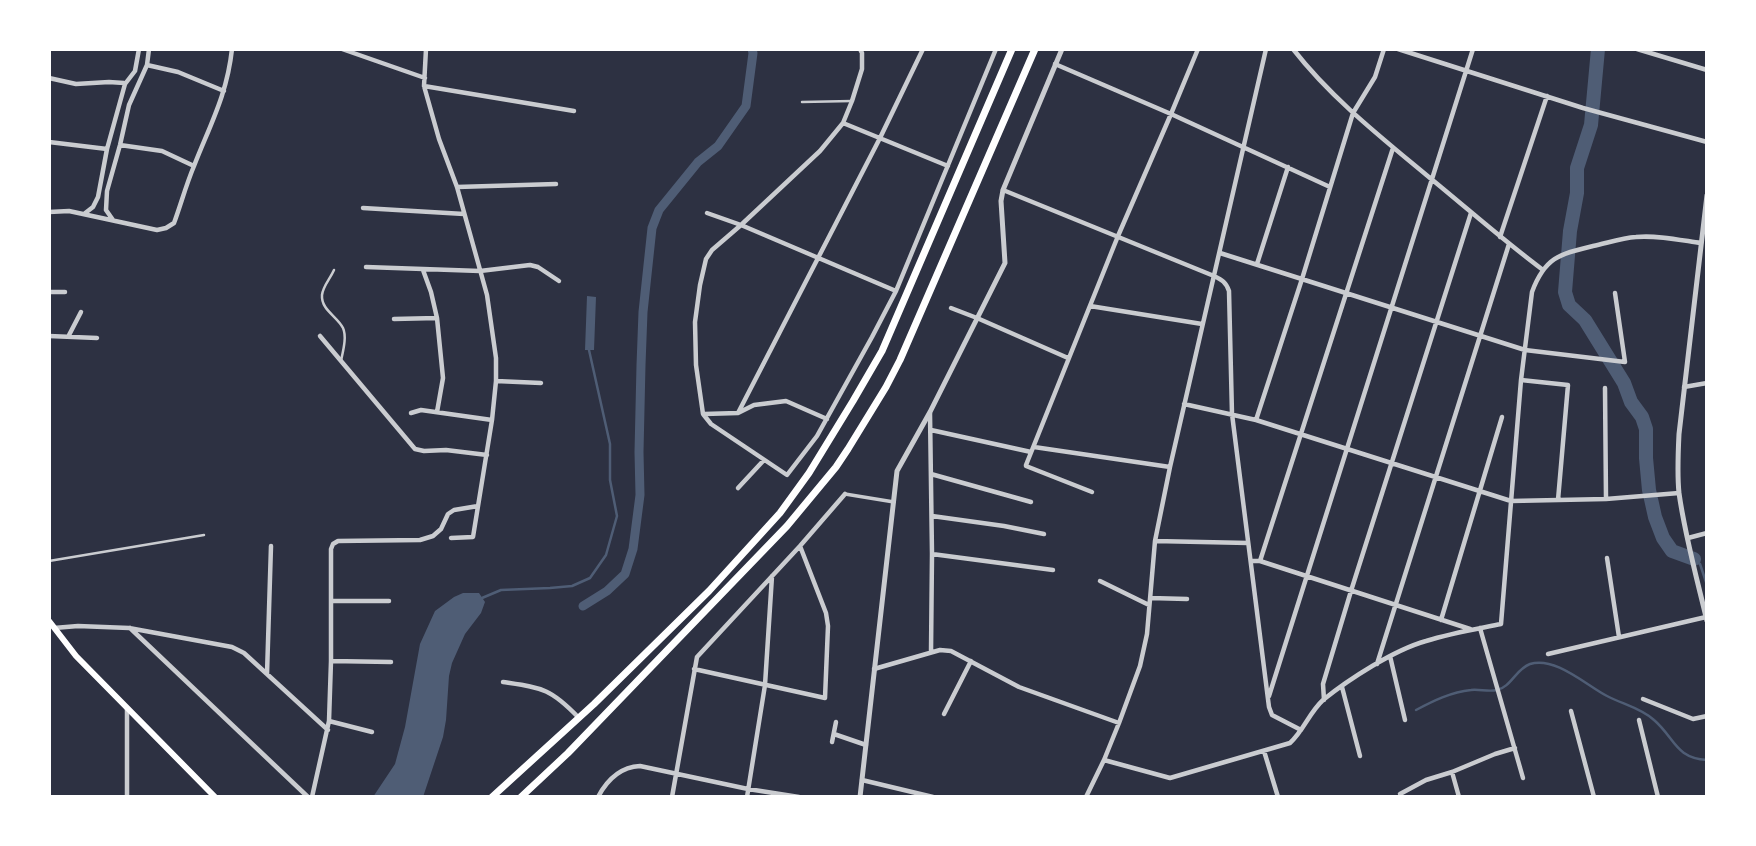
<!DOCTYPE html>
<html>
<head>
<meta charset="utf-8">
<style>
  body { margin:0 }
  #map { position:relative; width:1756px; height:846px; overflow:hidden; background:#2d3142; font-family:Raleway,sans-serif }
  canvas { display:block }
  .frame { position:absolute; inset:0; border:51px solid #fff; pointer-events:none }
</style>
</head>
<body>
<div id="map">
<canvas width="1756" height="846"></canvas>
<div class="frame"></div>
</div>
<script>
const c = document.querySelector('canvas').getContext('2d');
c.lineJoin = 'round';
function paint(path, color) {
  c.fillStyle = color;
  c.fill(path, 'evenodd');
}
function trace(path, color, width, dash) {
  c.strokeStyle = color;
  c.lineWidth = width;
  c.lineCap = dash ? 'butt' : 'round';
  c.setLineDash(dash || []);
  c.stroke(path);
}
paint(new Path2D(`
  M587,296L596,297L594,350H585Z
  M463,593H479L485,602L481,613L465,634L452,663L449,676L446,720L443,737L423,797H373L395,764L405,727L420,644L435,611L454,597Z`), '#4f5d75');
trace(new Path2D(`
  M1694,559L1700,564L1707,585
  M482,598L501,590L550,588L572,586L590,578L606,555L617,516L610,480V444L589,350
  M1416,710C1433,701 1451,692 1471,690C1479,689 1489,692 1497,690C1511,687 1516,669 1530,664C1555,656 1586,685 1607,696C1622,704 1641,708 1654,720C1675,738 1675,758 1707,760`), '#4f5d75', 2.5);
trace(new Path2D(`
  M583,606L607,591L625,574L633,549L640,495L639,452L641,365L643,312L652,228L659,210L698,162L718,146L746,106L753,53L752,49`), '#4f5d75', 9);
trace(new Path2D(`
  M1598,49L1591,125L1577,168V193L1570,231L1565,292L1569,305L1585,320L1624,383L1631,402L1642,417L1646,429V458L1649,490L1655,517L1663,538L1672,551L1694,559`), '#4f5d75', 14);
trace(new Path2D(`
  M802,102L852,101
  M334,270C330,279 323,286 322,295C321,310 337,316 343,328C347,337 343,351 341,361
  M49,561L204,535`), '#caccd0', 2.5);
trace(new Path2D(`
  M845,494L894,502`), '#caccd0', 3.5);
trace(new Path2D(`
  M342,49L425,78
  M426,49L424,86L439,139L457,187L487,295L496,358V381L492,420L473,537L451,538
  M1293,49C1332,99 1382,138 1430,178C1468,209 1504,241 1543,270
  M1398,49L1583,108L1707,142
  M1637,49L1707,70
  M1055,64L1171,114L1330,187
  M147,65L178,72L224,91
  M49,78L76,84L109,82L124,83
  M424,86L574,111
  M843,123L948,166
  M49,142L107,149
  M120,145L162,151L194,166
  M457,187L556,184
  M1003,190L1214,276C1222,280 1226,282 1229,291L1232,414L1269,707L1272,715L1301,730
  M363,208L464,214
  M49,212L69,211L157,230L166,228L174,223C181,204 186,185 194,166C210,125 227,95 232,49
  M707,213L741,225L896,291
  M84,214L93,207L98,197L107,149L125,84L135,71L139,49
  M113,220L106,210L107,191L120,145L129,105L147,65L149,49
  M1500,237L1547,96
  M1220,253L1525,350L1625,362L1615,293
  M1257,264L1288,167
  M366,267L480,271L530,265L538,267L559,281
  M423,270L431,292L437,318L443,378L437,412
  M49,292H65
  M1090,306L1202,324
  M951,308L977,318L1068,358
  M394,319L437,318
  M49,336L97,338
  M320,336L415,449L424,451L446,450L487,455
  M68,337L81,312
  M1521,380L1568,385L1558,500
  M496,381L541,383
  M1684,387L1707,383
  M1605,388L1606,499
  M1184,404L1256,420L1511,501L1606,499L1679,493
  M411,413L421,410L492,420
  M738,413L880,138L923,49
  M930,413L932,554L931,652
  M703,414L711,424L787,475L817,436L872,337L896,291L996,49
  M703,414L696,365L695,322L700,285L706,259L712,250L741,225L820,151L843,123L852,101L862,69V53L860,49
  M704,414L738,413L754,405L786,401L827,419
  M1256,420L1302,279L1353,113L1375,77L1384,49
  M931,430L1031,452
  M1034,447L1170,467
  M931,474L1031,502
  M738,488L764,460
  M1092,492L1026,466V465L1118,236L1171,114L1198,49
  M932,516L1004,526L1044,534
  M1688,538L1707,533
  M1155,541L1248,543
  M932,554L1053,570
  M1607,558L1619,637
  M1251,561H1260L1470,629
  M1260,561L1393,148
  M1100,581L1149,605
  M1150,598L1187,599
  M331,601H389
  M1441,620L1502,417
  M54,628L78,626L129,628L232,647L244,653L328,730
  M130,628L308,797
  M1480,628L1523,778
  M1548,654L1706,617
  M1390,656L1405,720
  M331,661L391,662
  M1377,664L1509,244
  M694,669L825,698L828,626L826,613L800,546
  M874,669L940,650L951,651L1019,687L1119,723
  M267,674L271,546
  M503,682C542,688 550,688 578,717
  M1342,687L1360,756
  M1269,696L1473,49
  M1643,699L1693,719L1707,716
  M1324,700L1323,684L1351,591L1471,213
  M127,709V797
  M1571,711L1594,797
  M944,714L971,661
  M1639,720L1658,797
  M329,721L372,732
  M834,734L866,745
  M832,742L836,722
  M1264,751L1278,797
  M1104,760L1170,778L1290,743C1304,730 1309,713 1323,700C1349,679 1394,650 1426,641C1451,633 1476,629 1501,624L1521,380L1532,292C1545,257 1560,254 1593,246C1607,243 1622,238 1636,237C1657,235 1680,240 1701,243
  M1452,772L1459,797
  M862,780L933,797
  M1400,794L1426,780L1452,772L1495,754L1515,748
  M312,797L329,721L331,661V549L333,544L338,541L420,540L433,536L441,529L448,514L454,510L478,506
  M598,797C607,780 620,767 640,766L748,789L799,797
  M672,797L697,657L800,546L845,494
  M747,797L765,685L772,576
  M1086,797L1104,760L1119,723L1140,666L1147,634L1155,541L1170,467L1266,49`), '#caccd0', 4.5);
trace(new Path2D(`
  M1707,195L1679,434C1678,454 1677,474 1679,493C1685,536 1697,579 1707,621
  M860,797L897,471L930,412L1005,263L1001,201L1003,190L1062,49`), '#caccd0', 5);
trace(new Path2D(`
  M49,621L76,656L215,797`), '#fff', 6);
trace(new Path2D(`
  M492,797L594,704L709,591L780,513L809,473L853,401L882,351L1012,49
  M521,797L568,753L787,526L836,467L848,449L886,387L900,360L1035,49`), '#fff', 7);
</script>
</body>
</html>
